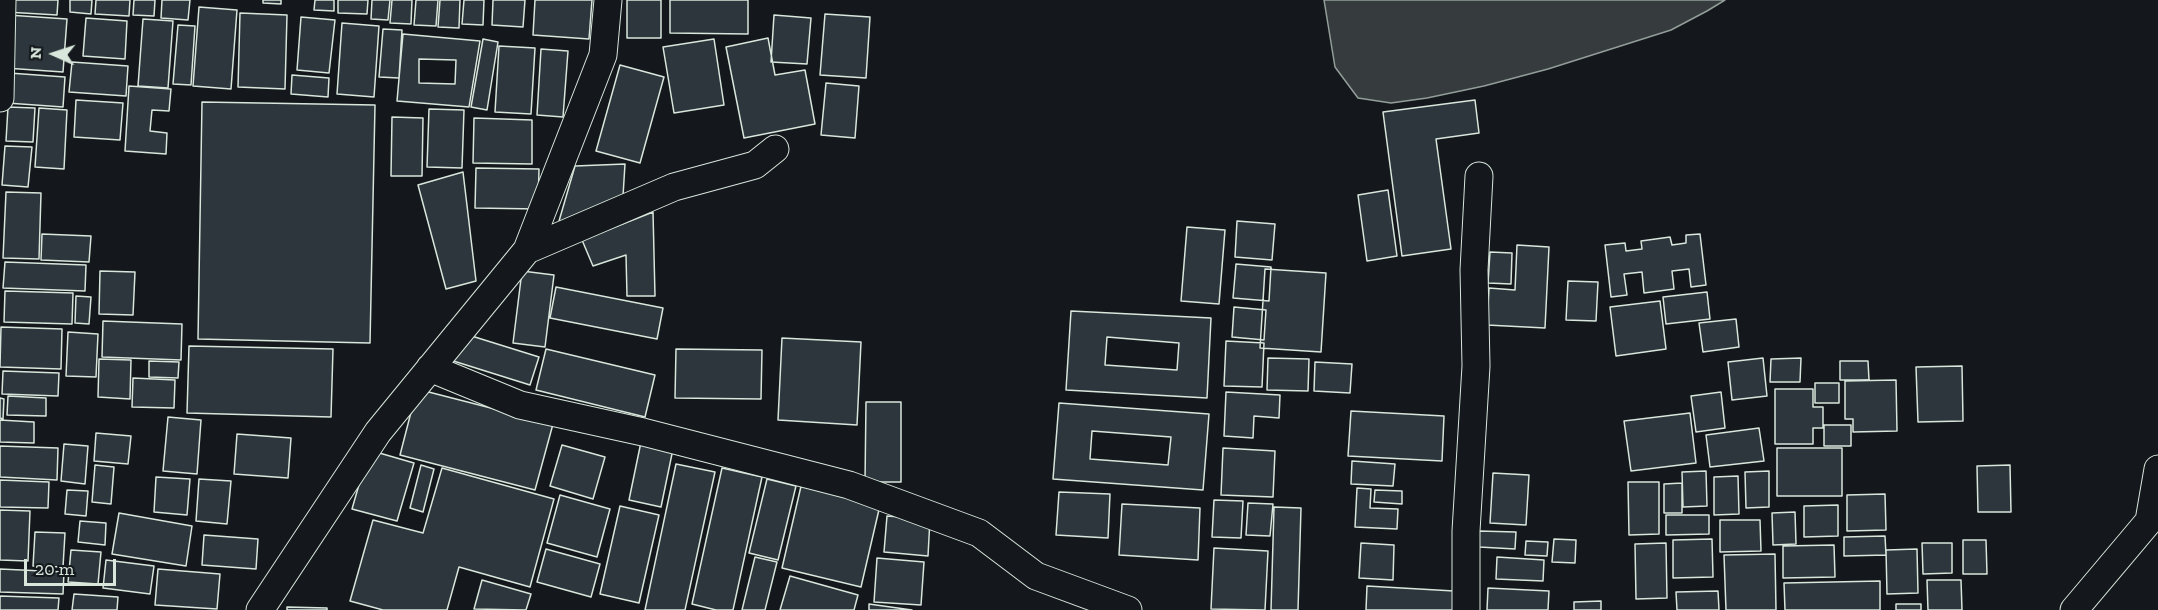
<!DOCTYPE html>
<html>
<head>
<meta charset="utf-8">
<style>
  body { margin:0 }
  #map { position:relative; width:2158px; height:610px; overflow:hidden; background:#14181c; font-family:"Zilla Slab",serif }
  canvas { display:block }
  .north { position:absolute; left:24px; top:24px; width:60px; height:60px; -webkit-text-stroke:4px #14181c; paint-order:stroke; rotate:273deg; font-size:16px; font-weight:700; line-height:24px; text-align:center; color:#d8e6dc }
  .north::after { content:''; display:block; margin:auto; width:21px; height:27px; background:#d8e6dc; clip-path:polygon(50% 0,100% 100%,50% 72%,0 100%) }
  .scale { position:absolute; left:24px; top:559px; width:92px; height:27px; box-sizing:border-box; border:3px solid #d8e6dc; border-top:0; padding-left:8px; font-size:18px; line-height:21px; white-space:nowrap; color:#d8e6dc; -webkit-text-stroke:4px #14181c; paint-order:stroke }
</style>
</head>
<body>
<div id="map">
<canvas width="2158" height="610"></canvas>
<div class="north">N</div>
<div class="scale">20 m</div>
</div>
<script>
const c = document.querySelector('canvas').getContext('2d');
c.lineJoin = 'round';
function paint(path, color) {
  c.fillStyle = color;
  c.fill(path, 'evenodd');
}
function trace(path, color, width, dash) {
  c.strokeStyle = color;
  c.lineWidth = width;
  c.lineCap = dash ? 'butt' : 'round';
  c.setLineDash(dash || []);
  c.stroke(path);
}
const water = new Path2D(`
  M1324,0H1725L1707,11L1671,30L1548,69L1484,86L1427,98L1391,103L1358,98L1335,67Z`);
paint(water, '#363b3e');
trace(water, '#939e99', 1.5);
const building = new Path2D(`
  M6,0H58L57,15L6,12Z
  M70,0H92L91,14L70,12Z
  M96,0H130L129,16L95,14Z
  M134,0H155L154,16L133,15Z
  M162,0H190L188,20L161,18Z
  M263,0H281V4L263,3Z
  M315,0H334V11L314,10Z
  M338,0H368L367,14L338,13Z
  M372,0H390L388,20L371,19Z
  M392,0H412L411,24L390,23Z
  M416,0H438L436,26L414,25Z
  M440,0H460L459,28L438,27Z
  M464,0H484L483,25L462,24Z
  M493,0H525L523,27L492,25Z
  M535,0H592L589,39L533,35Z
  M627,0H661V38H627Z
  M670,0H748V34L670,33Z
  M199,7L237,10L231,89L193,86Z
  M240,13L287,15L285,89L238,87Z
  M825,14L870,17L866,78L820,75Z
  M8,15L67,19L63,72L5,68Z
  M774,15L811,18L807,64L771,62Z
  M301,17L335,20L329,73L297,70Z
  M86,18L127,21L125,59L83,56Z
  M143,19L173,21L168,88L138,86Z
  M342,23L379,26L374,97L337,94Z
  M178,25L195,26L191,85L173,84Z
  M383,29L402,30L399,78L379,77Z
  M403,34L480,41L469,107L397,101ZM419,59L456,60L455,84L419,83Z
  M768,38L775,75L805,70L815,124L744,138L726,47Z
  M483,39L498,42L487,110L471,107Z
  M714,39L724,105L674,113L663,47Z
  M499,46L535,48L531,114L495,112Z
  M541,49L568,51L563,117L537,115Z
  M72,62L128,66L126,96L69,92Z
  M620,65L664,77L640,163L596,151Z
  M9,73L65,77L63,107L7,103Z
  M292,75L329,78L328,97L291,94Z
  M826,83L859,86L855,138L821,135Z
  M129,86L171,89L169,111L152,110L150,131L167,133L166,154L125,151Z
  M76,100L123,103L120,140L74,137Z
  M1475,100L1479,133L1436,139L1451,249L1402,256L1383,112Z
  M202,102L375,105L370,343L198,339Z
  M8,107L35,108L33,142L6,141Z
  M39,108L67,110L64,169L35,167Z
  M429,109L464,110L462,168L427,167Z
  M392,117L423,118L422,176H391Z
  M474,118L532,120V164L473,163Z
  M5,146L32,147L28,187L2,185Z
  M625,164L623,196L557,228L575,166Z
  M476,168L539,169L538,209L475,208Z
  M463,172L476,281L446,289L418,185Z
  M1388,190L1397,256L1367,261L1358,195Z
  M6,192L41,193L39,259L3,258Z
  M653,212L655,296H627L626,255L593,266L582,240Z
  M1237,221L1275,224L1272,260L1235,257Z
  M1187,227L1225,230L1219,304L1181,301Z
  M42,234L91,236L89,262L41,260Z
  M1700,234L1706,285L1691,287L1689,269L1672,271L1674,289L1644,293L1642,272L1624,274L1627,295L1611,297L1605,245L1625,243L1626,251L1642,249L1641,241L1670,237L1672,245L1686,243V235Z
  M1517,245L1549,247L1545,328L1487,325L1489,288L1515,290Z
  M1490,252L1512,253L1511,284L1488,283Z
  M5,262L86,265L85,291L3,288Z
  M1236,264L1271,267L1269,301L1233,298Z
  M1265,269L1326,273L1321,352L1260,348Z
  M100,271L135,272L133,315L99,314Z
  M522,271L554,275L545,347L513,343Z
  M1568,281L1598,282L1596,321L1566,320Z
  M556,287L663,308L657,339L550,318Z
  M5,291L73,293L72,324L4,322Z
  M1707,292L1710,319L1666,324L1663,297Z
  M76,296L91,297L89,324L75,323Z
  M1660,301L1666,349L1616,356L1610,307Z
  M1234,307L1266,310L1264,340L1232,337Z
  M1071,311L1211,318L1207,398L1066,390ZM1107,337L1179,343L1177,370L1105,365Z
  M1736,319L1739,347L1703,352L1699,323Z
  M103,321L182,324L181,360L102,357Z
  M1,327L62,329L61,369L0,367Z
  M68,332L98,334L96,377L66,376Z
  M462,333L539,357L530,385L447,359Z
  M782,338L861,342L857,425L778,420Z
  M1226,341L1264,343L1262,387L1224,386Z
  M189,346L333,349L331,417L187,413Z
  M546,349L655,375L645,417L536,390Z
  M676,349L762,350L761,399L675,398Z
  M1268,358L1309,359L1308,391L1267,390Z
  M1763,358L1767,396L1732,400L1728,362Z
  M1801,358L1800,382H1770L1771,359Z
  M99,359L131,360L130,399L98,397Z
  M149,361L179,362L178,378L149,377Z
  M1840,361H1868L1869,380H1840Z
  M1315,362L1352,364L1350,393L1314,391Z
  M1962,366L1963,421L1918,422L1916,367Z
  M3,371L59,373L58,396L2,394Z
  M133,378L175,380L174,408L132,407Z
  M1896,380L1897,431L1853,432V419H1845V381Z
  M1815,383H1839V403H1815Z
  M417,389L553,424L535,490L400,455Z
  M1775,389H1813V407H1823V428H1813V444H1775Z
  M1226,392L1280,395L1279,418L1254,416L1253,438L1224,436Z
  M1721,392L1725,428L1696,432L1691,396Z
  M8,396L46,398V416L7,415Z
  M0,398L4,399L3,419L0,418Z
  M866,402H901V482H865Z
  M1059,403L1209,414L1203,490L1053,479ZM1092,431L1171,437L1168,465L1090,459Z
  M1351,411L1444,416L1442,461L1348,456Z
  M1690,413L1696,463L1631,471L1624,421Z
  M168,417L201,420L197,474L163,471Z
  M0,420L34,422V443L0,442Z
  M1824,425H1851V446H1824Z
  M1759,428L1764,461L1710,467L1706,435Z
  M96,433L131,436L128,464L94,461Z
  M237,434L291,438L288,478L234,474Z
  M641,442L673,449L661,507L629,500Z
  M64,444L88,446L85,484L61,481Z
  M562,445L605,457L593,499L550,486Z
  M0,446L58,448L57,480L0,477Z
  M1223,448L1275,451L1273,497L1221,495Z
  M1777,448H1842V496H1777Z
  M369,450L414,463L397,521L352,509Z
  M1352,461L1395,464L1393,486L1351,484Z
  M676,464L715,472L685,610H645Z
  M95,465L114,467L111,504L92,502Z
  M421,465L434,469L423,512L410,508Z
  M2010,465L2011,512H1978L1977,466Z
  M442,468L554,499L530,587L459,567L447,610H383L350,601L373,520L423,533Z
  M722,468L762,477L733,610H716L692,604Z
  M1706,471L1707,506L1683,507L1682,472Z
  M1769,471V507L1746,508L1745,472Z
  M1493,473L1529,475L1526,525L1490,523Z
  M1738,476L1739,514L1714,515V477Z
  M156,477L190,479L187,515L154,512Z
  M199,479L231,481L227,524L196,521Z
  M767,479L796,486L778,560L749,553Z
  M0,480L49,482L48,508L0,507Z
  M802,482L881,501L861,587L782,568Z
  M1628,482H1659V534L1629,535Z
  M1682,483V513H1664V484Z
  M1357,488L1371,489L1370,508L1398,509L1397,529L1355,527Z
  M67,490L88,491L86,516L65,514Z
  M1375,490L1402,491V504L1374,502Z
  M1059,492L1110,494L1108,538L1056,535Z
  M1885,494L1886,530L1847,531V495Z
  M560,495L610,509L597,557L547,543Z
  M1214,500L1243,501L1241,538L1212,537Z
  M1248,503L1273,504L1270,536L1246,535Z
  M1122,504L1200,508L1198,560L1119,555Z
  M1838,505V536L1804,537V506Z
  M620,506L659,515L639,603L600,594Z
  M1274,507L1301,508L1298,610H1271Z
  M0,510L30,511L28,561L0,560Z
  M1795,512L1796,544L1773,545L1772,513Z
  M119,513L192,526L186,566L112,554Z
  M1666,515H1709V534L1666,535Z
  M887,516L930,519L928,556L884,552Z
  M1720,520H1760L1761,551L1720,552Z
  M80,521L106,523L105,545L78,542Z
  M1479,531L1516,532L1515,549L1479,547Z
  M35,532L65,533L63,567L33,566Z
  M204,535L258,539L256,569L202,565Z
  M1885,536L1886,555L1844,556V537Z
  M1554,539L1576,540L1575,563L1552,562Z
  M1712,539L1713,577L1673,578V540Z
  M1963,540H1986L1987,574H1963Z
  M1526,541L1548,542L1547,556L1525,555Z
  M1361,543L1394,545L1393,580L1359,578Z
  M1666,543L1667,598L1636,599L1635,544Z
  M1922,543H1952V573L1923,574Z
  M1834,545L1835,577L1783,578V546Z
  M1214,548L1268,551L1265,610L1211,609Z
  M546,549L600,564L591,597L537,582Z
  M1917,549L1918,593L1887,594L1886,550Z
  M71,550L101,552L98,584L68,582Z
  M1775,554L1776,610H1726L1724,555Z
  M755,557L777,562L765,610H742Z
  M1497,557L1544,560L1543,581L1496,579Z
  M877,558L924,562L921,605L874,602Z
  M106,560L154,566L150,594L103,588Z
  M0,569L64,572L63,594L0,592Z
  M158,569L220,574L217,609L155,605Z
  M790,576L858,595L854,610H780Z
  M482,580L531,594L526,610L474,609Z
  M1927,580H1961L1962,610H1928Z
  M1880,581V610H1785L1784,583Z
  M1367,586L1454,591L1453,610H1366Z
  M1488,588L1549,591L1548,610H1487Z
  M1718,591L1719,610H1677L1676,592Z
  M74,594L118,597L117,610H72Z
  M0,596L59,598L58,610H0Z
  M1601,601V610H1574V602Z
  M869,604L912,610H869Z
  M1896,604H1921V610H1896Z
  M287,607L327,608V610H287Z`);
paint(building, '#2c363c');
trace(building, '#d8e6dc', 1.5);
const minor = new Path2D(`
  M0,98L2,0
  M527,250L674,187L755,165L775,149
  M430,368L520,405L643,432L849,485L979,533L1036,576L1128,610
  M260,610L378,432L527,250L603,55L608,0
  M1466,610V531L1476,366L1474,270L1479,176
  M2074,610L2149,521L2158,469`);
trace(minor, '#d8e6dc', 29);
trace(minor, '#14181c', 27);
</script>
</body>
</html>
